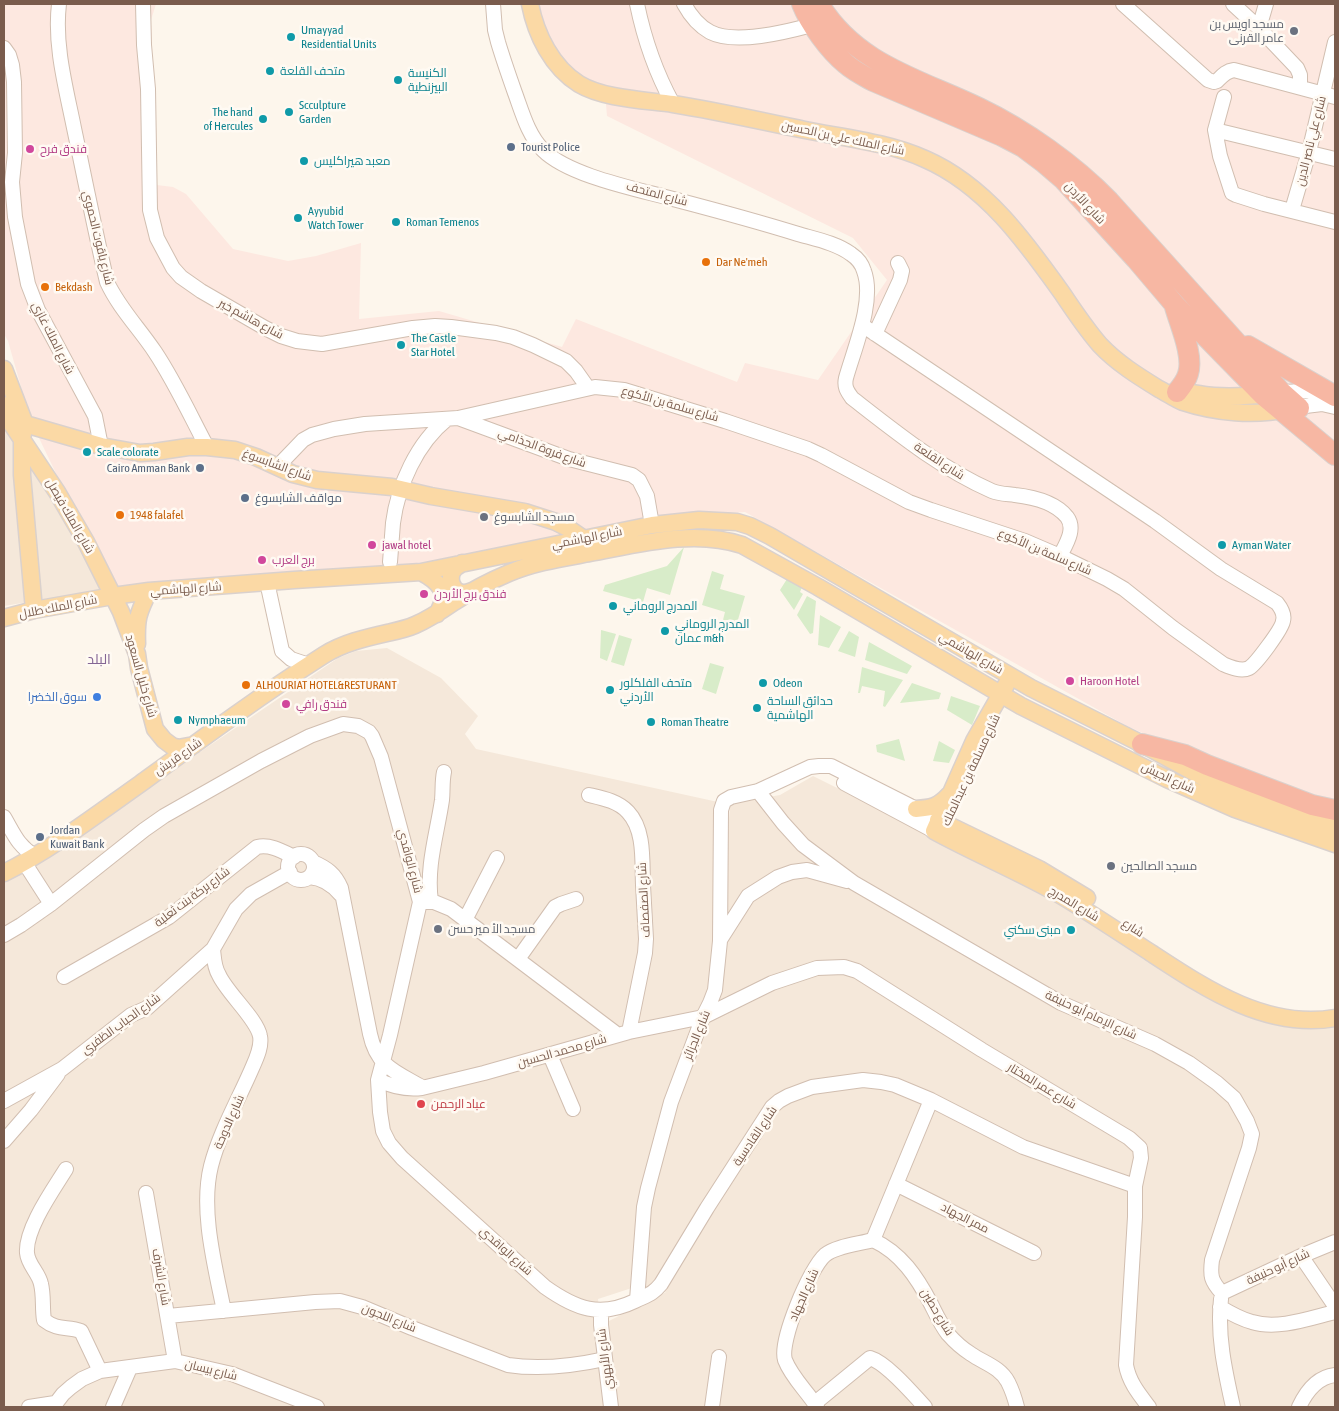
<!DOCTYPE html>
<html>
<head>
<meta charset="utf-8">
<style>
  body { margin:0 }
  #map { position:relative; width:1339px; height:1411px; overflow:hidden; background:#fdf6ec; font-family:"Asap Condensed",sans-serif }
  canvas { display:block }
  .frame { position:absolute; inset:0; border:5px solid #7a5c4d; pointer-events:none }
</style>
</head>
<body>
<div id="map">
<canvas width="1339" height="1411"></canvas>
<div class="frame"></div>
</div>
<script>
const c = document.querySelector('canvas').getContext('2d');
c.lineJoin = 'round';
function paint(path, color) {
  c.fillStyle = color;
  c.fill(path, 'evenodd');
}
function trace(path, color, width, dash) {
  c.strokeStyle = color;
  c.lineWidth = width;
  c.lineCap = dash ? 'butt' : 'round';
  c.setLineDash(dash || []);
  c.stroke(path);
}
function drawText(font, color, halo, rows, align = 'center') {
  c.font = font + ' "Asap Condensed",Cairo,sans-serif';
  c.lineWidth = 5;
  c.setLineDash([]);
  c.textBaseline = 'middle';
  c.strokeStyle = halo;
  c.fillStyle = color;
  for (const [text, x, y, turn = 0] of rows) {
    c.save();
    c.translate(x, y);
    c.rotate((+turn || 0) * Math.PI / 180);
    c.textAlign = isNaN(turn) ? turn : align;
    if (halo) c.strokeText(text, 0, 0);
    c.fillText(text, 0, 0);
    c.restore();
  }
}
paint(new Path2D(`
  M4,407L54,497L100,590L4,606Z
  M387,648L441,678L478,716L465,734L476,749L718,802L715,985L648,1193L718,986L730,804L780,795L813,776L1068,903L1201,991L1335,1025V1407H615L607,1322L666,1292L643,1289L638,1286L598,1299L610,1407H4V879L33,866L338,658L356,651Z`), '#f5e8da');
paint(new Path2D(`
  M4,4H156L151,20L157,185L173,187L186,194L233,249L288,261L316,256L361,243L359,319L439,311L562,347L576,319L737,382L745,363L818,380L887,280L853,238L607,116L605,92L558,62L527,4H1335V805L1212,765L1127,726L745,512L642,519L433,561L271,583L113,592L27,413L23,394L8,341L4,334Z`), '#fde8e0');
paint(new Path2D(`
  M684,547L670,595L647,588L643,602L603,591L605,585L667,566Z
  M712,571L724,575L720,589L745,596L737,623L723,620L725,612L702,605Z
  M787,579L802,587L800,592L803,594L794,610L780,590Z
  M807,596L816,601L813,633L810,634L797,615Z
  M820,615L841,627L829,648L818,645Z
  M601,630L616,634L607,661L600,658Z
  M849,631L859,637L855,657L838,651Z
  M619,635L632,639L624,666L611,662Z
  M869,642L912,666L907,674L865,660Z
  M710,663L724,667L716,694L702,689Z
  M862,667L903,680L885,707L883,706L885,691L862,686L860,693H858Z
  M912,683L941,693L939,699L900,703Z
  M951,696L980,706L972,725L947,710Z
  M899,739L905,761L877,752L876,745Z
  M939,741L955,750L949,763L933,761Z`), '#d8ecc9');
const minor = new Path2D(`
  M59,4C54,45 66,88 74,128C85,180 95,231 107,282C119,308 139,328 155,352C175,382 190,415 207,447
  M143,4L144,45L148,89L150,210L157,238L173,268L181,277L201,291L265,328L281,336L297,341L322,344L413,328L435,326L451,327L496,333L513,337L533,345L566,361L576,371L588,388
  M493,4L495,30L498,42C503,59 509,76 515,93C522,112 528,135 543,150C569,176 637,189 673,199C715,210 756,221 798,234C815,239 836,243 851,254C857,258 862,264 864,271C875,301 854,349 846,378C844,387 847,391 852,398C897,433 940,468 992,491C999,494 1008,494 1015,495C1033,497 1055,502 1067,517C1076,529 1066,544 1060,556
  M637,4C644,38 656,73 673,104
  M684,4C690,15 699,26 710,32C735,45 786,32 812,25
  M1123,4L1208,80L1214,82L1217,81C1222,76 1226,71 1234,70L1335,97
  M1233,4L1259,28L1297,68L1300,75V87
  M1259,28L1266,4
  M4,48L9,55L12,65L14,82L15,153L12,182L15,217L28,284L38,310L95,416L101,446
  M1224,97L1215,130L1220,156L1232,193L1236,195L1264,204L1335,222
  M1215,130L1335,159
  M1292,210L1309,152L1335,42
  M875,334L900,280L902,271L898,263
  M1281,392L1307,391L1325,394
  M1297,407L1322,404L1335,407
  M458,418L569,459L632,475L639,480L647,496L652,525
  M278,466L303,440L312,435L334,429L365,424L458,418L595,387L624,390L725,421L808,449L821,455L909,502L931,510L1025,541L1060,556L1107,579L1124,589L1173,628L1223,664C1230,667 1241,672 1249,668C1256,664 1282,629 1283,621C1285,614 1281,608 1277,603L1221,569L1155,521L862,325
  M390,562C391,549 392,536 393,523C398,485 417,443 447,419
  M267,582L282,651L291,659L309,665
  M844,783L934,831
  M758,791L783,823L803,845L854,883L1061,1003L1155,1044L1189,1063L1217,1083L1234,1098L1247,1121L1252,1134L1249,1148L1212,1260C1210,1276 1211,1281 1222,1293
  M589,795C602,798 618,801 628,812C645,830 642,861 643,885C644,903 645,921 646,939L645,953L629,1032
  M4,817C14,834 18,846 35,856
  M288 867a13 13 0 1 1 26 0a13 13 0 1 1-26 0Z
  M24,862L51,904
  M313,862C327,868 335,874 341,888L370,1034C377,1067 396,1072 422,1087
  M309,877C323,878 333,885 341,895
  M431,901C426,867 437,834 442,800C443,790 442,781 444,772
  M420,902H434L451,909L618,1035
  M465,920L497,858
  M4,935L21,925L51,904L144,830L164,816L261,761L310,736L343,724L358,726L369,732L372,736L381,757L420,902L390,1035L378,1080L380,1112L383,1131L389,1143L402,1158L545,1287C576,1309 600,1318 635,1301C647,1295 652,1295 661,1284L707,1208L772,1107L779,1101L788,1096L812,1087L863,1080L881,1082L895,1085L931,1100L1023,1147L1135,1186
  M720,940L748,896L778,877L792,872L807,870L847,881
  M213,949C214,958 214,967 219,975C227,993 257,1019 260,1036C262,1046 257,1057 253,1066C239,1099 220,1131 211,1166C200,1210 215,1266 224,1311
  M518,959L555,907L561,904L576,899
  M64,977L169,917L257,847C270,844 282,851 294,857
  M550,1055L573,1109
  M378,1080C393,1087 406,1090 422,1088L484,1073L629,1032L703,1017L772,983L817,968L844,967L857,971L982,1050L1129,1138L1140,1148L1141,1158L1135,1186V1217L1126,1365C1129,1382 1139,1394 1149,1407
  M4,1101L62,1069L131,1015L147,1008L213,949L236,909L251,894L290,872
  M4,1141L31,1110L58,1074
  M66,1169C53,1190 25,1229 27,1253C28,1265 39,1273 41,1284C44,1296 42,1308 44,1320C58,1331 67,1326 81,1331L100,1371
  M896,1184L1034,1253
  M146,1193L175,1361
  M873,1240C901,1253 917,1277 931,1304C936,1314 941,1325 948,1334C955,1342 963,1349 971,1354C984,1363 1000,1367 1008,1382C1012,1390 1015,1399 1017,1407
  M873,1240L931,1100
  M1301,1256L1335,1306
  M1222,1293L1301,1256L1335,1242
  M1221,1299C1217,1336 1225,1371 1233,1407
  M637,1300L644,1207L648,1188L671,1102L703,1017L710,1003L715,990L716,980L720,941L721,810L724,801L731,797L758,791L810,767L819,766H831L938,820
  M1220,1307C1230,1313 1240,1319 1252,1322C1278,1330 1310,1318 1335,1312
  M601,1311V1325L611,1407
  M168,1316L315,1302L340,1301L362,1307L412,1328L508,1365C541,1370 573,1366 605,1359
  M815,1403L870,1358C887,1363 913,1394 925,1407
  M29,1407L55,1403
  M53,1407L63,1394L71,1387L82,1379L100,1371L175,1361L232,1374L317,1407
  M113,1407L130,1368
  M712,1407L719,1357
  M817,1407C807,1391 792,1378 785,1360C779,1341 810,1268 825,1255C836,1246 859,1244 873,1240
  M1299,1407C1306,1392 1317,1377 1335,1375`);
const major = new Path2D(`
  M530,4C536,35 552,67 579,84C604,99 645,100 673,104C717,111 761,121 805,130C845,138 887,142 925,159C985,185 1025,241 1062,293C1074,311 1086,329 1100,345C1117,363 1138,376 1159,389C1167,393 1175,399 1183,402C1216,413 1255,416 1288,409
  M4,369L25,424L22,438V475L34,610
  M1174,392C1188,391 1201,395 1214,396C1232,397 1252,396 1270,394
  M4,405L11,423L57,492L86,542L121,612L137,654L139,668L155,729L164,740L172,746L178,748L194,745
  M25,424L101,446L140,453L154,452L188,447H207L235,450L256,457L293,474L317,480L392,487L431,496L525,512L556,522L568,528L584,539
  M462,563C460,565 457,566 455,568C447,576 451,592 463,593C466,593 469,592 472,591
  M421,572C440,582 450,593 437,614
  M4,618L34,610L113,596L149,591L294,580L421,572L652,525L699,520L737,522L750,526L770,536L1031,688L1142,744L1219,786L1264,804L1335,828
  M137,644C136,619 138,613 149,591
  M1006,685L974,741L934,831C976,854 1020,872 1062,896C1092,914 1122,934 1151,953C1206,989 1267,1030 1335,1018
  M916,809C931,808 938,807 949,795
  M938,820L1039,869L1087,898
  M4,873C52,849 96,815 140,784C200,740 261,695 324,655C343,643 365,638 387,633C396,631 406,629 415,625C429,619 441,611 454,602C471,591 490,581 509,573C535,562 563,558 590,553C639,544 694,529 742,545L818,587L1021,706L1167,779L1235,809L1335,844`);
const highway = new Path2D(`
  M802,4C810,24 829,50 846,64C854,71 864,76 873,81L1002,136L1023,147L1043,162L1064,180L1136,259L1175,305L1263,395L1335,455
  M819,4C856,65 919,79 979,108C1025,130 1074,165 1109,201L1281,392L1299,408
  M1175,307C1180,325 1194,356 1188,374C1186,381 1182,386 1177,392
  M1248,346L1335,396
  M1142,744L1185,755L1207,765L1312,805L1335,810`);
trace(minor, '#d1beb0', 16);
trace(major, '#dad1cd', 19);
trace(highway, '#dad1cd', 22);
trace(minor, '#fff', 14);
trace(major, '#fbd9a5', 16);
trace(highway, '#f7b7a3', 20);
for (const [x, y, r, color] of [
  [1294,31,5,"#6b7280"],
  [291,37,5,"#0f9aa8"],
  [270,71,5,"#0f9aa8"],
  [398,80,5,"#0f9aa8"],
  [289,112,5,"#0f9aa8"],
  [263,119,5,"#0f9aa8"],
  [511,147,5,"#5c6f8a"],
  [30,149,5,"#d1479c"],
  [304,161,5,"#0f9aa8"],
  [298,218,5,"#0f9aa8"],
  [396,222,5,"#0f9aa8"],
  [706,262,5,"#e8710a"],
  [45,287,5,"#e8710a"],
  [401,345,5,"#0f9aa8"],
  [87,452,5,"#0f9aa8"],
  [200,468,5,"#5c6f8a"],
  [245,498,5,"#5c6f8a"],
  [120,515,5,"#e8710a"],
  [484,517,5,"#6b7280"],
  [372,545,5,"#d1479c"],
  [1222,545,5,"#0f9aa8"],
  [262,560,5,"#d1479c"],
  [424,594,5,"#d1479c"],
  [613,606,5,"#0f9aa8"],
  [665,631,5,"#0f9aa8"],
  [1070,681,5,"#d1479c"],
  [763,683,5,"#0f9aa8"],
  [246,685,5,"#e8710a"],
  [610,690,5,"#0f9aa8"],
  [97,697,5,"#3f7fe0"],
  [286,704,5,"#d1479c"],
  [757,708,5,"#0f9aa8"],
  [178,720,5,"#0f9aa8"],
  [651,722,5,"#0f9aa8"],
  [40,837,5,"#5c6f8a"],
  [1111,866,5,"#6b7280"],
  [438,929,5,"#6b7280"],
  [1071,930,5,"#0f9aa8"],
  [421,1104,5,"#e0444e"]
]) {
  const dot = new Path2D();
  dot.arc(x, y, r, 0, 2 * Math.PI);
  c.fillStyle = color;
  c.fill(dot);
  trace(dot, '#fffaf3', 2);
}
drawText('12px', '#5b616d', '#fffaf3', [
  ["مسجد اويس بن",1284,24,"right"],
  ["عامر القرنى",1284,38,"right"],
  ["مسجد الشابسوغ",494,517],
  ["مسجد الصالحين",1121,866],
  ["مسجد الأ مير حسن",448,929]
], 'left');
drawText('12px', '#0d838f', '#fffaf3', [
  ["Umayyad",301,30],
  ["Residential Units",301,44],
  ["متحف القلعة",280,71],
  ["الكنيسة",408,73],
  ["البيزنطية",408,87],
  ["Scculpture",299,105],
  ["Garden",299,119],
  ["The hand",253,112,"right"],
  ["of Hercules",253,126,"right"],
  ["معبد هيراكليس",314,161],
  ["Ayyubid",308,211],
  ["Watch Tower",308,225],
  ["Roman Temenos",406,222],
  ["The Castle",411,338],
  ["Star Hotel",411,352],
  ["Scale colorate",97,452],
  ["Ayman Water",1232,545],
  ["المدرج الروماني",623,606],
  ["المدرج الروماني",675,624],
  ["عمان m&h",675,638],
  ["متحف الفلكلور",620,683],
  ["الأردني",620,697],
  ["Odeon",773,683],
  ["حدائق الساحة",767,701],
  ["الهاشمية",767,715],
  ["Nymphaeum",188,720],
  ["Roman Theatre",661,722],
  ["مبنى سكني",1061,930,"right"]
], 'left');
drawText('12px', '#7a5c4d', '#fffaf3', [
  ["شارع الملك علي بن الحسين",843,138,12],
  ["شارع علي ناصر الدين",1311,141,-76],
  ["شارع المتحف",657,194,15],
  ["شارع الأردن",1085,203,47],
  ["شارع ياقوت الحموي",98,238,76],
  ["شارع هاشم خير",251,319,28],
  ["شارع الملك غازي",53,338,63],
  ["شارع سلمة بن الأكوع",670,404,16],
  ["شارع فروة الجذامي",542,448,20],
  ["شارع القلعة",939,461,33],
  ["شارع الشابسوغ",277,465,20],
  ["شارع الملك فيصل",70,516,60],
  ["شارع الهاشمي",587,538,-11],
  ["شارع سلمة بن الأكوع",1045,552,23],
  ["شارع الهاشمي",186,589,-4],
  ["شارع الملك طلال",58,607,-11],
  ["شارع الهاشمي",971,653,30],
  ["شارع خليل السعود",141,676,74],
  ["شارع قريش",178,757,-35],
  ["شارع مسلمة بن عبدالملك",971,770,-65],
  ["شارع الجيش",1168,778,25],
  ["شارع الواقدي",410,861,75],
  ["شارع بركة بنت ثعلبة",192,897,-37],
  ["شارع الصفصاف",644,900,-93],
  ["شارع المدرج",1074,904,31],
  ["شارع",1133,928,33],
  ["شارع الإمام أبو حنيفة",1091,1015,25],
  ["شارع الحباب الظفري",121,1024,-36],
  ["شارع الجزائر",697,1035,-68],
  ["شارع محمد الحسين",562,1051,-16],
  ["شارع عمر المختار",1042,1086,31],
  ["شارع الدوحة",229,1122,-66],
  ["شارع القادسية",755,1136,-56],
  ["ممر الجهاد",965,1218,27],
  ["شارع الواقدي",506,1251,42],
  ["شارع أبو حنيفة",1278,1267,-25],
  ["شارع الشرف",161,1277,80],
  ["شارع الجهاد",804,1295,-66],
  ["شارع حطين",937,1312,59],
  ["شارع اللجون",389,1318,22],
  ["شارع الأبهري",605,1359,-97],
  ["شارع بيسان",211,1370,14]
]);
drawText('12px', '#4e5e75', '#fffaf3', [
  ["Tourist Police",521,147],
  ["Cairo Amman Bank",190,468,"right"],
  ["مواقف الشابسوغ",255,498],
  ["Jordan",50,830],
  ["Kuwait Bank",50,844]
], 'left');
drawText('12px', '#b23c85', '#fffaf3', [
  ["فندق فرح",40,149],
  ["jawal hotel",382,545],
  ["برج العرب",272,560],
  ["فندق برج الأردن",434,594],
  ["Haroon Hotel",1080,681],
  ["فندق رافي",296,704]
], 'left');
drawText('12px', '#c56008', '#fffaf3', [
  ["Dar Ne'meh",716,262],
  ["Bekdash",55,287],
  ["1948 falafel",130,515],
  ["ALHOURIAT HOTEL&RESTURANT",256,685]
], 'left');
drawText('12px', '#366cbe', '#fffaf3', [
  ["سوق الخضرا",87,697]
], 'right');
drawText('12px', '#be3a42', '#fffaf3', [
  ["عباد الرحمن",431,1104]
], 'left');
drawText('14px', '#846695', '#fffaf3', [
  ["البلد",99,660]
]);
</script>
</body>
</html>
